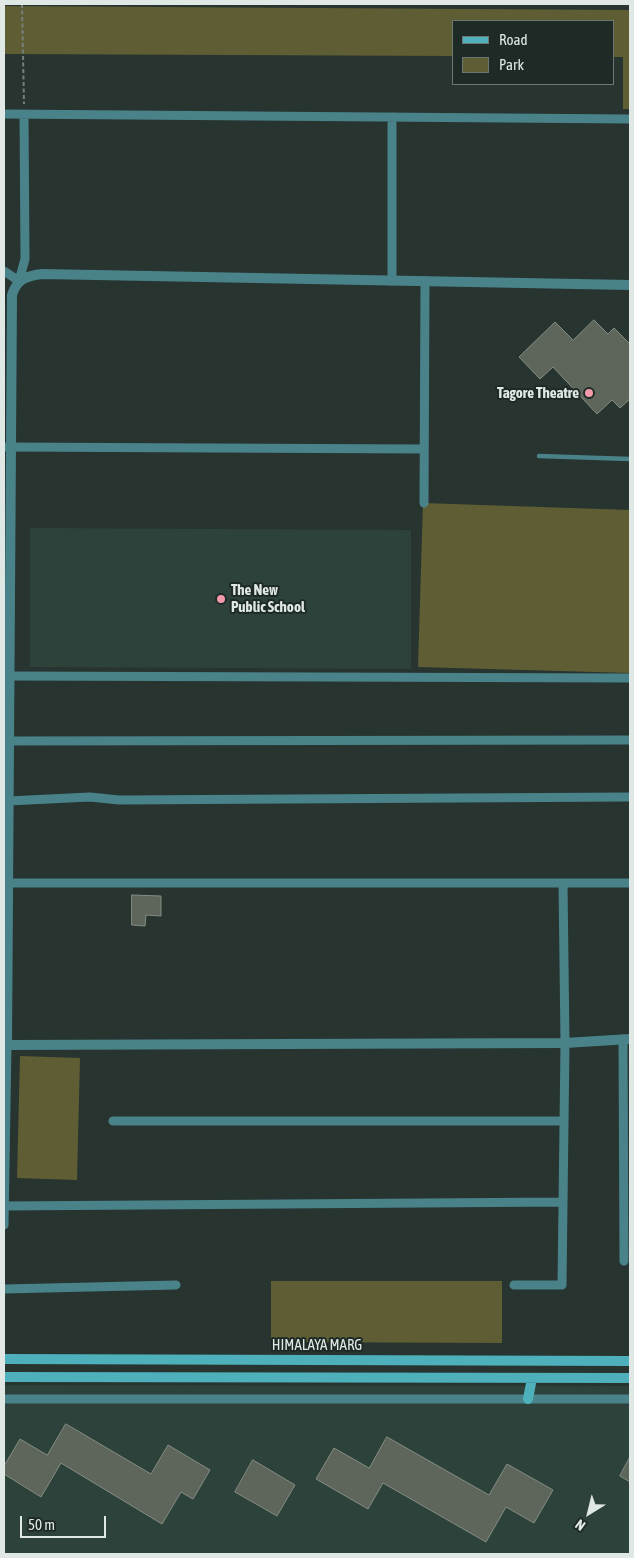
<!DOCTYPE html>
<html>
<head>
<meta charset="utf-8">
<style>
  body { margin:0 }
  #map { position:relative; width:634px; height:1558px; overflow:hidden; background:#273430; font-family:"Asap Condensed",sans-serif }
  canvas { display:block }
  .frame { position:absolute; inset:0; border:5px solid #e0e8e5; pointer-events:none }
  .legend { position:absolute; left:452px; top:20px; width:162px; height:65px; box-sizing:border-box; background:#1e2a26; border:1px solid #6c7672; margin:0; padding:6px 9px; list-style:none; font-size:15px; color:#e0e8e5 }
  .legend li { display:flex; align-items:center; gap:10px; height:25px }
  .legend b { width:25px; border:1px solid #6c7672 }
  .north { position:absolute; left:564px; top:1488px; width:50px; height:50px; -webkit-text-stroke:4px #1e2a26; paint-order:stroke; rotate:216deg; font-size:14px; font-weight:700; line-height:20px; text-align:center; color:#e0e8e5 }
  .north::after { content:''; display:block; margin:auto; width:18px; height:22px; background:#e0e8e5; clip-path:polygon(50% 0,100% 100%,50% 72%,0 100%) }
  .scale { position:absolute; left:20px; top:1516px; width:86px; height:22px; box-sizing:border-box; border:2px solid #e0e8e5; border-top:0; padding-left:6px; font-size:15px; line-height:18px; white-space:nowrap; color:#e0e8e5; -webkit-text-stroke:4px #1e2a26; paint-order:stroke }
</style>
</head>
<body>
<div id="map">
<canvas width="634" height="1558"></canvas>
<div class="frame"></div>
<ul class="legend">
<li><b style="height:6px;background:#4db0bb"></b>Road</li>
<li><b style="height:14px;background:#5f5d33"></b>Park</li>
</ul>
<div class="north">N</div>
<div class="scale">50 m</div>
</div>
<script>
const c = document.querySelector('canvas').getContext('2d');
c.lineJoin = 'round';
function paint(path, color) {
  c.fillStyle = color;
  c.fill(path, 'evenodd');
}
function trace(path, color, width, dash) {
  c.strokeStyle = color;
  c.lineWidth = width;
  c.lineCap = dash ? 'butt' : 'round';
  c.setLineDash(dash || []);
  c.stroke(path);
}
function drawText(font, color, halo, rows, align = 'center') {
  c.font = font + ' "Asap Condensed",sans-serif';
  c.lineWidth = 4;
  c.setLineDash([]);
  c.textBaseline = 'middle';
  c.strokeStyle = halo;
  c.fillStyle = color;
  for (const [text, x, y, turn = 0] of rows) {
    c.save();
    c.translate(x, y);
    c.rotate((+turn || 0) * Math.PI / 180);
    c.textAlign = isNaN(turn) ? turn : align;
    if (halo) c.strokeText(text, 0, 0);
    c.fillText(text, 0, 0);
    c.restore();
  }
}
paint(new Path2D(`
  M30,528L411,530V669L30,667Z
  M4,1385L630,1386V1554H4Z`), '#2e423c');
paint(new Path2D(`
  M4,6L630,10V109H623V57H613V21H453V56L4,54Z
  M423,503L630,510V673L418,667Z
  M20,1056L80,1058L77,1180L17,1178Z
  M271,1281H502V1343L271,1342Z`), '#5f5d33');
const building = new Path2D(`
  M594,320L608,334L614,328L630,344V399L620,408L612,400L597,414L553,367L540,379L519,357L555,322L573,340Z
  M132,895L161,896V916L146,915L145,926L132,925Z
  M66,1424L151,1474L168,1445L210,1470L193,1499L181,1492L162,1524L61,1463L41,1497L4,1474V1466L20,1439L47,1455Z
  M387,1437L489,1495L507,1464L553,1490L534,1523L506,1507L486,1542L383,1483L368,1509L316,1479L334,1448L369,1468Z
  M630,1457V1482L620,1476Z
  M253,1460L295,1485L277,1516L235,1492Z`);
paint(building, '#5e665c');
trace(building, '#848d82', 1);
trace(new Path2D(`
  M22,4L24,104`), '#75807c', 2, [4, 2.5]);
trace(new Path2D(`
  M539,456L630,459`), '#498289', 4.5);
trace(new Path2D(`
  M4,114L630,119
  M392,117V281
  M4,271L19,281L25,259L24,114
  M4,447L424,449
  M424,503L425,281
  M8,676L630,678
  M4,741L630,740
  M8,801L90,797L119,800L630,797
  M7,883H630
  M623,1039L624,1261
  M4,1045H7L4,1225
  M113,1121H564
  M4,1206L563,1202
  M514,1285H562L565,1043L563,883
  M4,1289L176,1285
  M4,1399H630`), '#498289', 9);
trace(new Path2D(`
  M630,285L42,274C26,276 17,279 12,295L7,1045L565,1043L630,1039`), '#498289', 10);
trace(new Path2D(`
  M4,1359L630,1361
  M4,1377L630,1378
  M528,1399L532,1378`), '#4db0bb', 10);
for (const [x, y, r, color] of [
  [589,393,5,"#f39aab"],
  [221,599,5,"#f39aab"]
]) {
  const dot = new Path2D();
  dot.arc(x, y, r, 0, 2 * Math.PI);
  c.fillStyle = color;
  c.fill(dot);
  trace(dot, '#1e2a26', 2);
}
drawText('bold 15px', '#e0e8e5', '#1e2a26', [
  ["Tagore Theatre",579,393],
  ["The New",231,590,"left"],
  ["Public School",231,607,"left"]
], 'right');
drawText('15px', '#e0e8e5', '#1e2a26', [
  ["HIMALAYA MARG",317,1345]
]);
</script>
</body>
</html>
